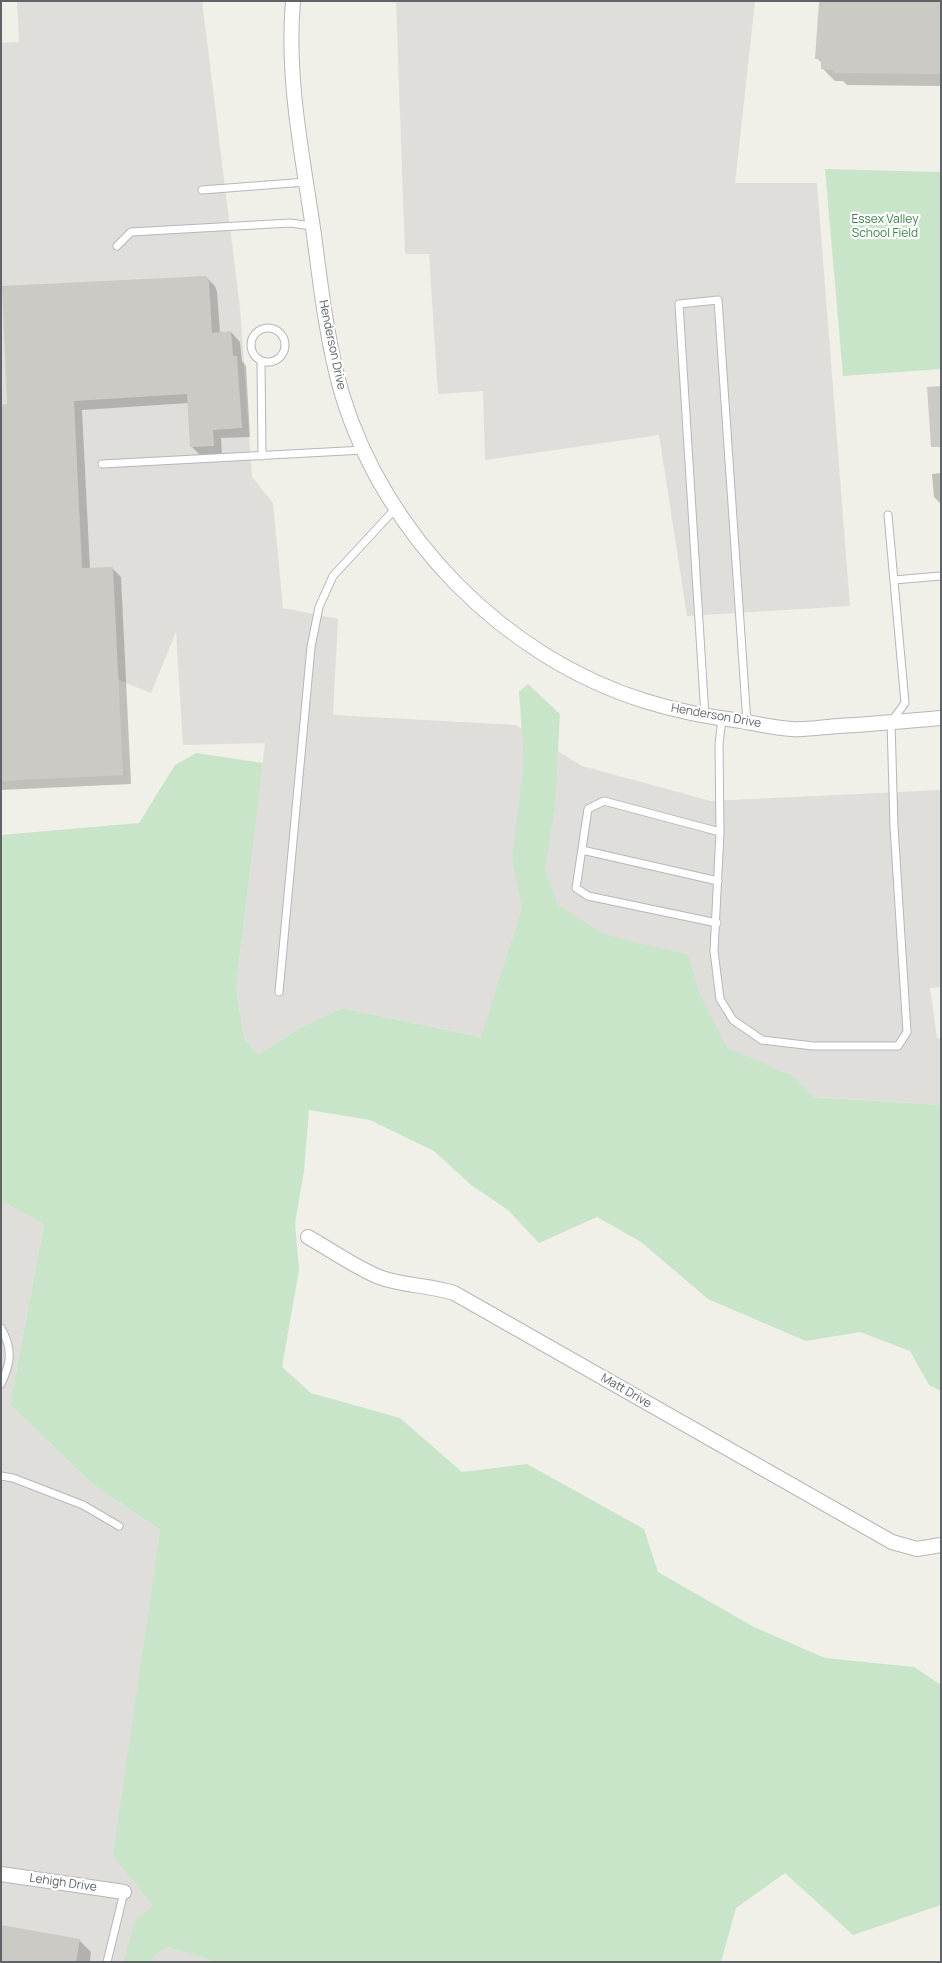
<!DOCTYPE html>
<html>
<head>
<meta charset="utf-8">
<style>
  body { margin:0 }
  #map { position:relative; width:942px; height:1963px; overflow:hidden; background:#f0efe8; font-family:Manrope,sans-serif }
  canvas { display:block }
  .frame { position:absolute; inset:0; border:2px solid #5f6267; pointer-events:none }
</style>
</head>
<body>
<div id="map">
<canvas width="942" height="1963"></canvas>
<div class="frame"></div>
</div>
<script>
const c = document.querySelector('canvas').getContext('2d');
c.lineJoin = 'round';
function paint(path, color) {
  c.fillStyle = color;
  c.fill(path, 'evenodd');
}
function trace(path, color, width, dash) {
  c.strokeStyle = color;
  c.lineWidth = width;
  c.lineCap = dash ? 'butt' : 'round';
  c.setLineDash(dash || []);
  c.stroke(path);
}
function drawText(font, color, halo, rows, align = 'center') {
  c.font = font + ' Manrope,sans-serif';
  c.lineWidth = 4.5;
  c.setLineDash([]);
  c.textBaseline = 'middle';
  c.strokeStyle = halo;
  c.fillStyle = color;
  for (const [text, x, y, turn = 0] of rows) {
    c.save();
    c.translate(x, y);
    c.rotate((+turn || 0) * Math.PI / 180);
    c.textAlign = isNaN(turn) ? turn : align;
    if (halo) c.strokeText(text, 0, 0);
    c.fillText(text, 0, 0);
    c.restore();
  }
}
paint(new Path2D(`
  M17,1H202L240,308L252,477L273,503L283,608L338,619L333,715L516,725L582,766L711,801L941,790V987L930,988L937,1038L941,1039V1105L801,1096L482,1037L342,1008L298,1029L258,1055L244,1037L236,987L265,743L183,745L176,632L151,693L1,633V43L19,42Z
  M396,1H755L735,183H817L850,606L687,616L659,435L485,460L483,391L438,394L429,254H405Z
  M1,1201L44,1224L10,1404L91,1483L160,1530L114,1855L164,1920L167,1947L215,1962H1Z`), '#dfdeda');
paint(new Path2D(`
  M825,169L941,172V369L843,376Z
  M528,684L560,714L555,805L545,870L558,905L603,934L688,955L700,995L727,1048L793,1076L814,1097L941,1105V1391L929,1385L910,1351L860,1332L806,1341L708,1299L641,1242L597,1217L539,1243L508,1210L471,1185L434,1151L370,1120L309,1110L304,1171L295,1223L299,1270L282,1367L311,1393L400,1418L462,1472L527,1464L644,1529L658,1572L754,1627L825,1658L914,1667L941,1685V1905L853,1935L785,1873L736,1908L721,1962H216L167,1947L153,1956V1962H124L135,1921L153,1906L113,1855L160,1530L91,1483L10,1404L44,1224L1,1201V835L139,823L175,765L196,753L263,763L236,987L244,1037L258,1055L298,1029L342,1008L481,1037L522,909L512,858L524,761L519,692Z`), '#c8e5ca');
paint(new Path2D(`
  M941,1V86L847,85L843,81H835L823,69V64L817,58Z
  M206,277L215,286L217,292L220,333L231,332L240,342L242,361L246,366L250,437L221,438L222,454L201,456L192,447L189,403L82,410L90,569L112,568L121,577L131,784L1,790V406H9Z
  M941,473V504L934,497L932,474Z
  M79,1940L91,1952L90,1962H1Z`), '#0003');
paint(new Path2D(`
  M819,1H941V74L833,73V70L821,69V59H815Z
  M206,276L209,282L212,333L231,331L233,356H237L242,428L213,430L214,446L190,447L187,394L74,401L82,568L113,567L123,775L1,781V405L7,404L2,286Z
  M941,386V447H931L927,387Z
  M1,1925L80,1939L76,1962H1Z`), '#cccac5');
const service = new Path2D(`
  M202,190L306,182
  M117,246L131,232L290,223L312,226
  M251 345a17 17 0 1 1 34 0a17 17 0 1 1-34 0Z
  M261,361L262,456
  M102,464L364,450
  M894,580L941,576
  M705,716L679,304L718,300L747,723
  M720,832L714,951L720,999L733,1020L762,1040L813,1046H898L907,1032L894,827L891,722L905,703L888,515
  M582,850L718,881
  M717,923L588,896L576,888L588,809L604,801L720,832L719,744L722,719
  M279,992L311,647L319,607L333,576L396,508
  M1,1328C13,1349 11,1363 1,1384
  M1,1476L13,1478L83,1505L119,1526
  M107,1962L124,1892`);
const minor = new Path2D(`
  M293,1C286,79 303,158 314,235C321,288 327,342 342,394C385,536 504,657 645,701C677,711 708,717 741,721C757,724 775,728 792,729C807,730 823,727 838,726C872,724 906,721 941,718
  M308,1237C331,1250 355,1267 379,1277C403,1286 429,1285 454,1293L892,1542L917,1549L941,1545
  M1,1874L124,1892`);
trace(service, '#b5b7bb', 9);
trace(minor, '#b5b7bb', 16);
trace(service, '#fff', 7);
trace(minor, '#fff', 14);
drawText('12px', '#3d8046', '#fff', [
  ["Essex Valley",885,220],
  ["School Field",885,234]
]);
drawText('12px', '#5f6267', '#fff', [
  ["Henderson Drive",332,345,78],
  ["Henderson Drive",716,716,10],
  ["Matt Drive",626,1391,30],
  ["Lehigh Drive",63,1883,8]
]);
</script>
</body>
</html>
